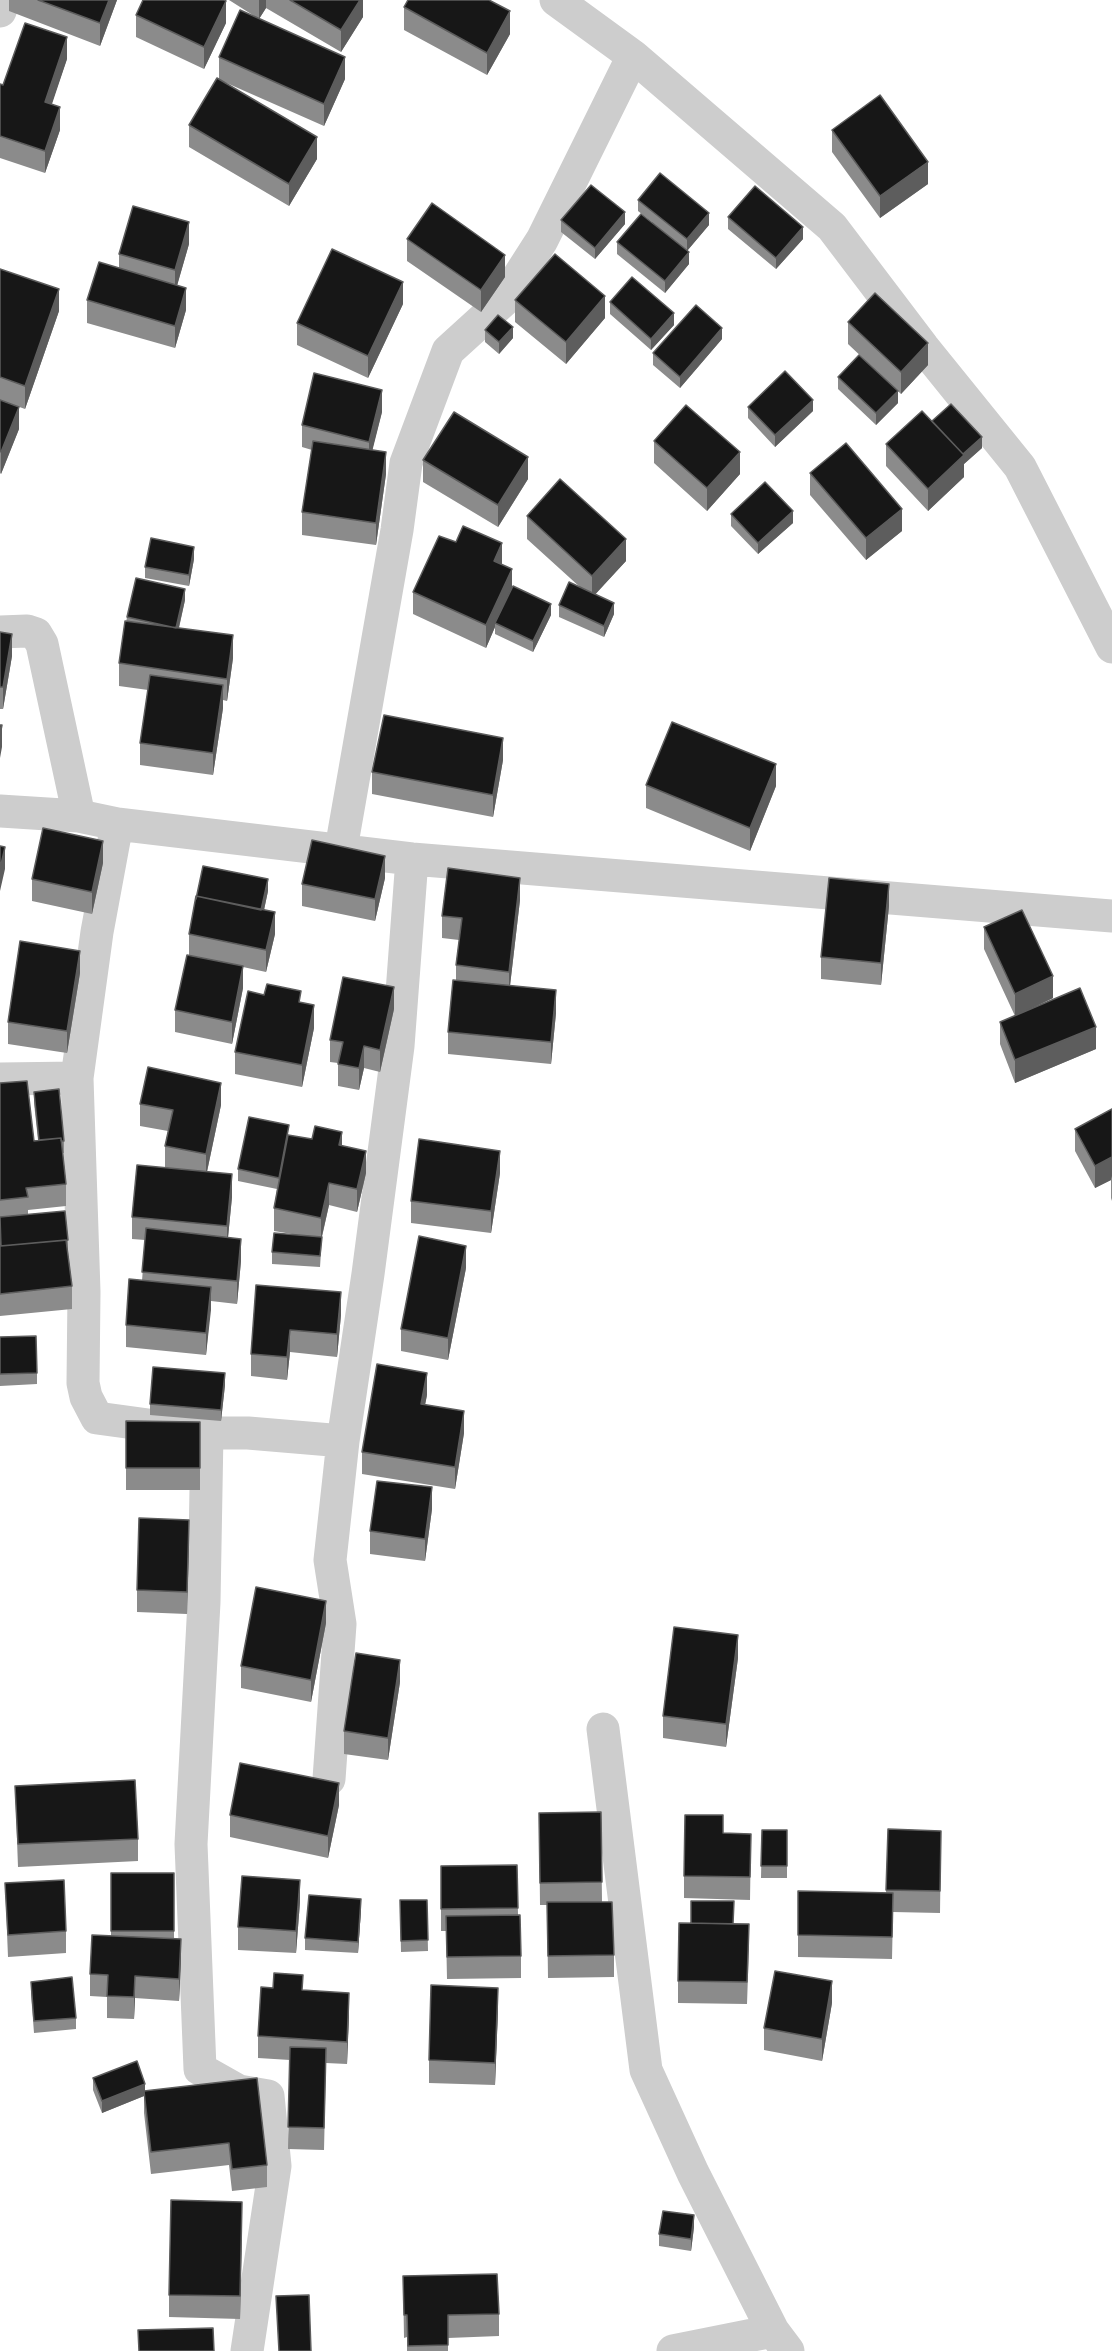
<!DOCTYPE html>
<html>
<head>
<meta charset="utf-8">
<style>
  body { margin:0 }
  canvas { display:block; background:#fff }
</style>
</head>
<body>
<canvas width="1112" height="2351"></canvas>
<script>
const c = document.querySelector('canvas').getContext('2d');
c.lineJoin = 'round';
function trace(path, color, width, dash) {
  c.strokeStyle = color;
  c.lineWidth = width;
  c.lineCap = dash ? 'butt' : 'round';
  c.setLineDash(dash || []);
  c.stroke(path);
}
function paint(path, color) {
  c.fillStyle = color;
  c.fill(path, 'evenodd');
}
trace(new Path2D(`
  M556,0L633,56L832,227L923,347L1020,467L1112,647
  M0,11L4,0
  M0,632L27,631L36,634L42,644L79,816
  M0,811L79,816L117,824L412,859L1112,916
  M117,824L97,932L77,1078L84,1292L83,1383L86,1397L97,1418L207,1433H248L343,1441L330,1560L340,1624L329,1779
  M341,849L397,530L406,463L448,351L503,301L542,240L633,56
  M0,1079L77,1078
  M207,1433L204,1602L191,1844L200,2069L239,2091L268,2096L275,2166L247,2351
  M343,1441L368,1274L398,1046L412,859
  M603,1729L646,2070L693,2173L773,2331L788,2351
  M673,2351L773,2331`), '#cdcdcd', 33);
paint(new Path2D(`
  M9,0H117L100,46L9,11Z
  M229,0H363V17L341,52L266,8L259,19Z
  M404,7L510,34L487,75L404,30Z
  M136,15L226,23L204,69L136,37Z
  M219,57L345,79L324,126L222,81L317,159L289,206L189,147V125L219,79Z
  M67,59L51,105L60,130L45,173L0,158V168V84L3,85Z
  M832,130L928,184L880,218L832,152Z
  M638,200L709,225L687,251L689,264L665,293L617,254V242L652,222L638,211Z
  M728,217L803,239L776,269L728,229Z
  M561,220L625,224L595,259L561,232Z
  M407,239L505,277L481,312L407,261Z
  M189,244L177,285L186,310L175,348L87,323V300L119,268V254Z
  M0,269L59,311L25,409L0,400Z
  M515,300L605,318L566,364L515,322Z
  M610,302L674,325L651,350L610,314Z
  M403,304L368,378L297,345V323Z
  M848,322L928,365L901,394L848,344Z
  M485,330L513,338L499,354L485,342Z
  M722,339L680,388L653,365V353Z
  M838,377L898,403L876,425L838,389Z
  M0,400L19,429L1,474L0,473Z
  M748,407L813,411L775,447L748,418Z
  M382,412L372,450L386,474L376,545L302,535V512L312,450L302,447V425Z
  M932,421L982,448L964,464V477L928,511L886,466V444Z
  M654,441L740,474L707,511L654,463Z
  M423,460L528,479L498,527L423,482Z
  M810,473L902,531L866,560L810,495Z
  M731,514L793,523L758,554L731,526Z
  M527,516L626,561L595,594L614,614L604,637L559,617V605L581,588L527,539Z
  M194,559L189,586L145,578V567Z
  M502,564L512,588L551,615L533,652L495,634V627L486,648L413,614V592Z
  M185,600L179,628L233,658L227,701L223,700V708L213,775L140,765V743L148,690L119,686V663L127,617Z
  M0,632L12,656L3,709H0Z
  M503,760L493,817L372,794V772Z
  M646,785L776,786L750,851L646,808Z
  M103,863L92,914L32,901V879Z
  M385,878L375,921L302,906V884Z
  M268,891L264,910L275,934L266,972L243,967V988L232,1044L175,1032V1010L189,955V934Z
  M520,900L510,986L556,1013L551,1064L448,1054V1032L456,981V965L459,940L442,938V916Z
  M889,906L881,985L821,979V957Z
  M984,927L1053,998L1027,1011L1096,1049L1015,1083L1000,1044V1022L1015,1016L984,949Z
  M80,973L67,1053L8,1044V1022Z
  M301,1003L314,1028L302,1087L235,1074V1052Z
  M394,1009L380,1072L364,1068L359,1090L338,1086V1063L330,1062V1040Z
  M0,1083L34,1141L38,1140L34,1103V1092L64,1141V1153H63L66,1184V1206L28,1210V1215L68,1240V1252L72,1286V1309L0,1316Z
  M140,1104L221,1105L207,1172L232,1197L228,1237L241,1261L237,1304L211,1301L206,1355L126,1347V1325L142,1281L145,1240L132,1239V1217L165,1168V1146L168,1131L140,1126Z
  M1112,1109V1201L1111,1198V1180L1095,1188L1075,1151V1129Z
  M289,1135L342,1146L366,1173L357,1212L329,1205L322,1237L320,1267L272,1264V1252L292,1234L274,1231V1208L277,1189L238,1181V1169Z
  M500,1173L491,1233L411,1223V1201Z
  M466,1268L448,1360L401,1351V1329Z
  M256,1285L341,1315L337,1357L290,1352L287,1380L251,1376V1354Z
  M0,1337L37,1373V1384L0,1386Z
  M225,1385L221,1421L150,1415V1404Z
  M427,1395L425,1404L464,1433L455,1489L362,1474V1452Z
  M126,1421L200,1422V1490H126Z
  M432,1509L425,1561L370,1554V1531Z
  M189,1542L187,1614L137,1612V1590Z
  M326,1623L311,1702L241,1688V1666Z
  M738,1658L726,1747L663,1738V1716Z
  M400,1682L388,1760L344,1754V1731Z
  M15,1786L138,1839V1861L18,1867Z
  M339,1805L328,1858L230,1837V1815Z
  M601,1812L602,1902L614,1955V1977L548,1978L547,1905H540L539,1813Z
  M888,1829L941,1831L940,1913L893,1912L892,1959L798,1957V1891L886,1893Z
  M762,1830H787V1878H761Z
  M723,1833L751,1834L750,1900L684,1898V1876Z
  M517,1865L518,1915L521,1956V1978L447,1979L446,1931H441V1866Z
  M111,1873H174V1938L181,1961L179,2001L135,1998L134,2019L107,2018V1997L90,1996V1974L111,1936Z
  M5,1883L66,1931V1953L8,1957Z
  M400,1900H427L428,1951L401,1952Z
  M300,1902L296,1953L238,1950V1927Z
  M361,1910L358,1953L305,1950V1938Z
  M733,1924L749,1946L747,2004L678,2003V1981Z
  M31,1982L76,2018V2029L34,2033L31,1994Z
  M303,1990L349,2015L347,2064L326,2063L324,2150L288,2149L290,2060L258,2058V2036Z
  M832,2003L822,2061L764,2050V2028Z
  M498,2010L495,2085L429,2083V2060Z
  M93,2078L145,2091L267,2165V2187L232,2191L229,2165L151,2174L144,2113V2096L102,2113L93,2090Z
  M242,2224L240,2319L169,2317V2295Z
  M694,2227L691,2251L659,2246V2234Z
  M403,2276L499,2314V2336L448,2338V2351H407V2337L404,2338Z`), '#8b8b8b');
paint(new Path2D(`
  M109,0H117L100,46V23Z
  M259,0H266V8L259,19Z
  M360,0H363V17L341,52V30Z
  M226,1V23L204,69V47Z
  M510,11V34L487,75V53Z
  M67,37V59L45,125V102Z
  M345,57V79L324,126V104Z
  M60,107V130L45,173V151Z
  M317,137V159L289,206V184Z
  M928,162V184L880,218V196Z
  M625,212V224L595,259V248Z
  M709,213V225L687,251V239Z
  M189,222V244L175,293V270Z
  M803,227V239L776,269V258Z
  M689,252V264L665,293V281Z
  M505,255V277L481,312V290Z
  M403,282V304L368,378V356Z
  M186,288V310L175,348V326Z
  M59,289V311L25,409V386Z
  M605,296V318L566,364V342Z
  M674,313V325L651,350V339Z
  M513,327V338L499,354V342Z
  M722,328V339L680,388V377Z
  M928,343V365L901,394V372Z
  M382,390V412L369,464V442Z
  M898,391V403L876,425V413Z
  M813,400V411L775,447V435Z
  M19,407V429L1,474V452Z
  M982,437V448L964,464V477L928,511V489L963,454Z
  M386,452V474L376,545V523Z
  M740,452V474L707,511V488Z
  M528,457V479L498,527V505Z
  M902,509V531L866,560V538Z
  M793,511V523L758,554V543Z
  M626,539V561L592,598V576Z
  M502,543V565L494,561Z
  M194,547V559L189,586V575Z
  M512,569V591L495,623V627L486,648V625Z
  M185,589V600L176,640V628Z
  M614,603V614L604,637V626Z
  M551,604V615L533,652V641Z
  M12,634V656L3,709V687Z
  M233,635V658L227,701V679Z
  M223,685V708L213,775V753Z
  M2,725V747L0,758V735Z
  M503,738V760L493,817V795Z
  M776,764V786L750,851V828Z
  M103,841V863L92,914V892Z
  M5,847V869L0,891V869Z
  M385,856V878L375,921V899Z
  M520,878V900L509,994V972Z
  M268,879V891L261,924V912Z
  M889,884V906L881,985V963Z
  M275,912V934L266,972V950Z
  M80,951V973L67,1053V1031Z
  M243,966V988L232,1044V1022Z
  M1053,976V998L1015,1016V994Z
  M394,987V1009L380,1072V1050Z
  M556,990V1013L551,1064V1042Z
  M314,1005V1028L302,1087V1065Z
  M1096,1027V1049L1015,1083V1060Z
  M364,1046V1068L359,1090V1068Z
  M221,1083V1105L206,1176V1154Z
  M342,1132V1154L339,1145Z
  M366,1151V1173L357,1212V1189Z
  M500,1151V1173L491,1233V1211Z
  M1112,1157V1179L1111,1176V1180L1095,1188V1166Z
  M232,1174V1197L227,1248V1226Z
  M329,1183V1205L321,1240V1218Z
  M241,1239V1261L237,1304V1281Z
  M466,1246V1268L448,1360V1338Z
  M211,1287V1310L206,1355V1333Z
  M341,1292V1315L337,1357V1334Z
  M290,1330V1352L287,1380V1357Z
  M225,1373V1385L221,1421V1410Z
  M427,1373V1395L421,1426V1404Z
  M464,1411V1433L455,1489V1467Z
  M432,1487V1509L425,1561V1539Z
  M189,1520V1542L187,1614V1592Z
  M326,1601V1623L311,1702V1680Z
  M738,1635V1658L726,1747V1724Z
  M400,1660V1682L388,1760V1738Z
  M339,1783V1805L328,1858V1836Z
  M300,1880V1902L296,1953V1931Z
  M361,1899V1910L358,1953V1942Z
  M181,1939V1961L179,2001V1979Z
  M135,1976V1998L134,2019V1997Z
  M832,1981V2003L822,2061V2039Z
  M498,1988V2010L495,2085V2063Z
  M349,1993V2015L347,2064V2042Z
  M145,2084V2095L144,2091V2096L102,2113V2101Z
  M242,2202V2224L240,2319V2296Z
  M694,2215V2227L691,2251V2239Z`), '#5d5d5d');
const building = new Path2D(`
  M38,0H109L100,23Z
  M143,0H224L226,1L204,47L136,15Z
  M290,0H360L341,30Z
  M408,0H489L510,11L487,53L404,7Z
  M240,10L345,57L324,104L219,57Z
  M25,23L67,37L45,102L60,107L45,151L0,136V84L3,85Z
  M217,78L317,137L289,184L189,125Z
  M880,95L928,162L880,196L832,130Z
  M660,173L709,213L687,239L638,200Z
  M591,185L625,212L595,248L561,220Z
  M755,186L803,227L776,258L728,217Z
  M432,203L505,255L481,290L407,239Z
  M133,206L189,222L175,270L119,254Z
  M641,214L689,252L665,281L617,242Z
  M332,249L403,282L368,356L297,323Z
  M555,254L605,296L566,342L515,300Z
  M99,262L186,288L175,326L87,300Z
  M0,269L59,289L25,386L0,377Z
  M632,277L674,313L651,339L610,302Z
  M875,293L928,343L901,372L848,322Z
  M696,305L722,328L680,377L653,353Z
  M498,315L513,327L499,342L485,330Z
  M859,355L898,391L876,413L838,377Z
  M785,371L813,400L775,435L748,407Z
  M314,373L382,390L369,442L302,425Z
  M0,400L19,407L1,452L0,451Z
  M951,404L982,437L963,454L932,421Z
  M686,405L740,452L707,488L654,441Z
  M922,411L964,455L928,489L886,444Z
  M454,412L528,457L498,505L423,460Z
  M313,441L386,452L376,523L302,512Z
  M846,443L902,509L866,538L810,473Z
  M560,479L626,539L592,576L527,516Z
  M765,482L793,511L758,543L731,514Z
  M463,526L502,543L494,561L512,569L486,625L413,592L439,536L456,542Z
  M151,538L194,547L189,575L145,567Z
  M136,578L185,589L176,628L127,617Z
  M569,582L614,603L604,626L559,605Z
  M513,586L551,604L533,641L495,623Z
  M125,621L233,635L227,679L119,663Z
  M0,632L12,634L3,687H0Z
  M150,675L223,685L213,753L140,743Z
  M384,715L503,738L493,795L372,772Z
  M672,722L776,764L750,828L646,785Z
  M0,725H2L0,735Z
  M43,828L103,841L92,892L32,879Z
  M312,840L385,856L375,899L302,884Z
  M0,846L5,847L0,869Z
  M203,866L268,879L261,910L196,896V899Z
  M448,868L520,878L509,972L456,965L462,918L442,916Z
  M829,878L889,884L881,963L821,957Z
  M196,896L275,912L266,950L189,934Z
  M1022,910L1053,976L1015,994L984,927Z
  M20,941L80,951L67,1031L8,1022Z
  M187,955L243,966L232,1022L175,1010Z
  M343,977L394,987L380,1050L364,1046L359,1068L338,1064L343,1042L330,1040Z
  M453,980L556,990L551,1042L448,1032Z
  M267,984L301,991L299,1002L314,1005L302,1065L235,1052L248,991L264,995Z
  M1080,988L1096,1027L1015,1060L1000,1022Z
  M148,1067L221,1083L206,1154L165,1146L173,1110L140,1104Z
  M27,1081L34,1141L61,1138L66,1184L26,1188L28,1197L0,1200V1083Z
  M59,1089L64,1141H61V1138L39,1140L34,1092Z
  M1112,1109V1157L1095,1166L1075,1129Z
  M249,1117L289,1125L279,1178L238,1169Z
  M315,1126L342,1132L339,1145L366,1151L357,1189L329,1183L321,1218L274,1208L288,1135L312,1139Z
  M419,1139L500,1151L491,1211L411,1201Z
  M137,1165L232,1174L227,1226L132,1217Z
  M65,1211L68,1240L1,1246L0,1217Z
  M146,1228L241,1239L237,1281L142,1272Z
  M274,1233L322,1237L320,1256L272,1252Z
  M419,1236L466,1246L448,1338L401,1329Z
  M66,1240L72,1286L0,1294V1246Z
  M129,1279L211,1287L206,1333L126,1325Z
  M256,1285L341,1292L337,1334L290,1330L287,1357L251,1354Z
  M36,1336L37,1373L0,1374V1337Z
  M377,1364L427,1373L421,1404L464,1411L455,1467L362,1452Z
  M153,1367L225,1373L221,1410L150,1404Z
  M126,1421L200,1422V1468H126Z
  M377,1481L432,1487L425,1539L370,1531Z
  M139,1518L189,1520L187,1592L137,1590Z
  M256,1587L326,1601L311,1680L241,1666Z
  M674,1627L738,1635L726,1724L663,1716Z
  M356,1653L400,1660L388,1738L344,1731Z
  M240,1763L339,1783L328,1836L230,1815Z
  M135,1780L138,1839L18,1844L15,1786Z
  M601,1812L602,1882L540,1883L539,1813Z
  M685,1815H723V1833L751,1834L750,1877L684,1876Z
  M888,1829L941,1831L940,1891L886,1890Z
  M762,1830H787V1866H761Z
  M517,1865L518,1908L441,1909V1866Z
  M111,1873H174V1931H111Z
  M242,1876L300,1880L296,1931L238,1927Z
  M64,1880L66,1931L8,1935L5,1883Z
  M798,1891L893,1893L892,1937L798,1935Z
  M309,1895L361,1899L358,1942L305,1938Z
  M400,1900H427L428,1940L401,1941Z
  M691,1901H734L733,1924L691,1923Z
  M547,1902H612L614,1955L548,1956Z
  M520,1915L521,1956L447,1957L446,1916Z
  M679,1923L749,1924L747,1982L678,1981Z
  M92,1935L181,1939L179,1979L135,1976L134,1997L107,1996L108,1975L90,1974Z
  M775,1971L832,1981L822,2039L764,2028Z
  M274,1973L303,1975L302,1990L349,1993L347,2042L258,2036L261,1987L273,1988Z
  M72,1977L76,2018L34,2021L31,1982Z
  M431,1985L498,1988L495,2063L429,2060Z
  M290,2047L326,2048L324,2128L288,2127Z
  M137,2061L145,2084L102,2101L93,2078Z
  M257,2078L267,2165L232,2169L229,2143L151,2152L144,2091Z
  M171,2200L242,2202L240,2296L169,2295Z
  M663,2211L694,2215L691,2239L659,2234Z
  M497,2274L499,2314L448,2315V2345L408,2346L407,2315H404L403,2276Z
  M309,2295L311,2351H279L276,2296Z
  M213,2328L214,2351H139L138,2330Z`);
paint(building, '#171717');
trace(building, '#5d5d5d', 1.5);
</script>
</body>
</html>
